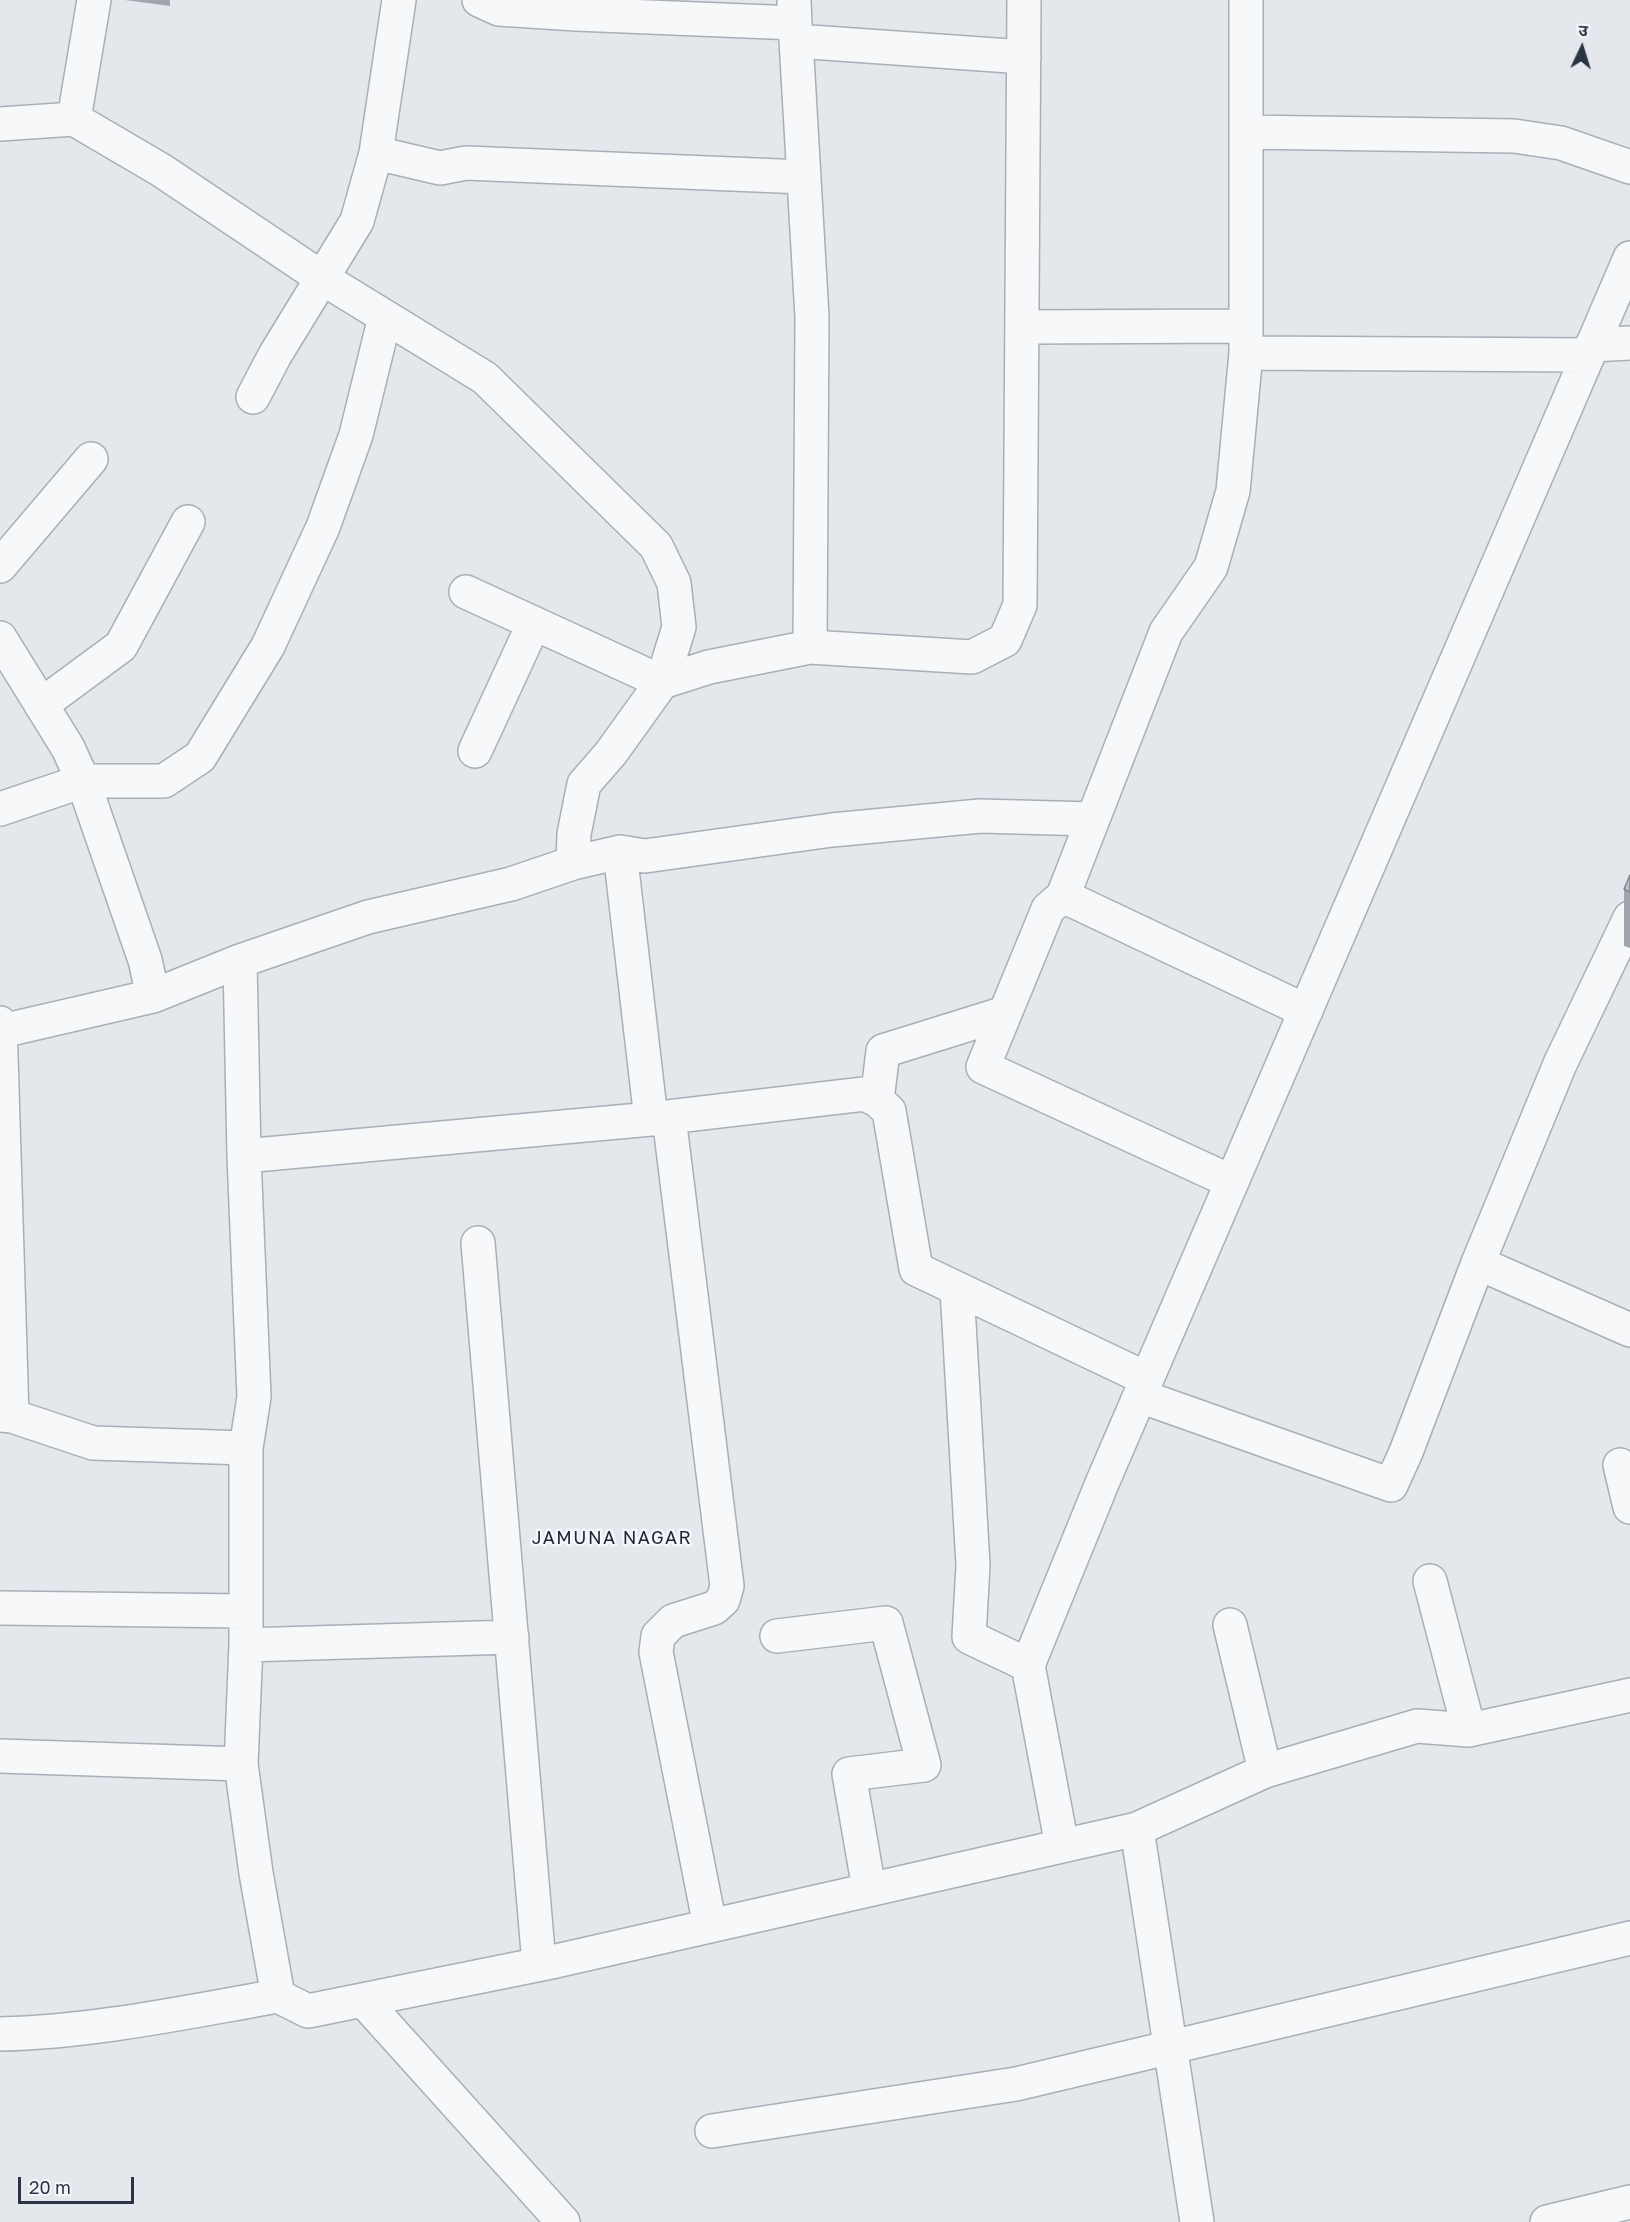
<!DOCTYPE html>
<html>
<head>
<meta charset="utf-8">
<style>
  body { margin:0 }
  #map { position:relative; width:1630px; height:2222px; overflow:hidden; background:#e4e7ec; font-family:"Golos Text","Noto Sans Devanagari",sans-serif }
  canvas { display:block }
  .north { position:absolute; left:1552px; top:18px; width:60px; height:60px; -webkit-text-stroke:4px #f4f6f9; paint-order:stroke; rotate:4deg; font-size:16px; font-weight:700; line-height:24px; text-align:center; color:#2b3445 }
  .north::after { content:''; display:block; margin:auto; width:21px; height:27px; background:#2b3445; clip-path:polygon(50% 0,100% 100%,50% 72%,0 100%) }
  .scale { position:absolute; left:18px; top:2177px; width:116px; height:27px; box-sizing:border-box; border:3px solid #2b3445; border-top:0; padding-left:8px; font-size:18px; line-height:21px; white-space:nowrap; color:#2b3445; -webkit-text-stroke:4px #f4f6f9; paint-order:stroke }
</style>
</head>
<body>
<div id="map">
<canvas width="1630" height="2222"></canvas>
<div class="north">उ</div>
<div class="scale">20 m</div>
</div>
<script>
const c = document.querySelector('canvas').getContext('2d');
c.lineJoin = 'round';
function trace(path, color, width, dash) {
  c.strokeStyle = color;
  c.lineWidth = width;
  c.lineCap = dash ? 'butt' : 'round';
  c.setLineDash(dash || []);
  c.stroke(path);
}
function paint(path, color) {
  c.fillStyle = color;
  c.fill(path, 'evenodd');
}
function drawText(font, color, halo, rows, align = 'center') {
  c.font = font + ' "Golos Text",sans-serif';
  c.lineWidth = 5;
  c.setLineDash([]);
  c.textBaseline = 'middle';
  c.strokeStyle = halo;
  c.fillStyle = color;
  for (const [text, x, y, turn = 0] of rows) {
    c.save();
    c.translate(x, y);
    c.rotate((+turn || 0) * Math.PI / 180);
    c.textAlign = isNaN(turn) ? turn : align;
    if (halo) c.strokeText(text, 0, 0);
    c.fillText(text, 0, 0);
    c.restore();
  }
}
const minor = new Path2D(`
  M479,0L499,9L576,14L795,23L794,1
  M1246,0V353L1233,491L1211,567L1166,632L1063,896L1306,1011
  M795,23L812,317L810,647L972,657L1005,640L1020,605L1024,0
  M796,41L1024,57
  M74,119L94,0
  M0,124L74,119L161,170L322,278L485,378L656,546L674,583L679,627L662,682L611,753L584,784L574,834L573,863
  M1246,132L1514,136L1561,143L1630,167
  M376,153L440,168L466,163L804,177
  M1023,327L1246,326
  M1592,345L1630,343
  M1246,353L1588,355
  M253,397L275,355L357,221L376,153L399,0
  M0,566L91,459
  M466,592L662,682L709,667L810,647
  M0,638L68,748L83,781L145,960L153,996L240,961
  M41,705L121,646L188,522
  M475,751L534,623
  M0,809L83,781H164L200,757L268,646L323,527L356,435L385,317
  M1093,819L980,816L832,830L645,856L620,852L573,863L511,884L368,917L240,961L244,1156L254,1397L246,1448V1645L241,1764L256,1873L278,1996L308,2011L556,1961L1137,1829L1265,1771L1417,1726L1469,1730L1630,1695
  M620,852L651,1119
  M1063,896L1048,909L983,1067L1232,1182
  M0,1023L12,1416
  M2,1031L153,996
  M877,1100L883,1051L1005,1013
  M669,1117L727,1586L723,1600L714,1608L673,1621L658,1636L656,1652L710,1926
  M244,1156L651,1119L864,1094L877,1100L889,1111L916,1269L1147,1379
  M478,1243L539,1964
  M1478,1263L1630,1330
  M957,1289L973,1565L969,1637L1028,1665
  M1140,1396L1391,1485L1406,1452L1478,1263L1560,1064L1630,918
  M0,1415L12,1416L93,1443L246,1448
  M1620,1465L1630,1507
  M1430,1581L1469,1730
  M0,1608L246,1611
  M1230,1625L1265,1771
  M777,1636L886,1623L924,1765L849,1774L869,1889
  M246,1645L512,1637
  M0,1756L241,1764
  M1137,1829L1197,2222
  M1062,1846L1028,1665L1103,1481L1630,258
  M363,2000L563,2222
  M0,2034C93,2032 186,2012 278,1996
  M712,2131L1016,2084L1630,1938
  M1547,2222L1630,2202`);
trace(minor, '#a9aeb7', 36);
trace(minor, '#f7f8fa', 33);
paint(new Path2D(`
  M125,0H170V6Z
  M1630,875V948L1624,946V889Z`), '#a1a5ae');
const building = new Path2D(`
  M1630,875V892L1624,889Z`);
paint(building, '#bbc0ca');
trace(building, '#83868d', 1.5);
c.letterSpacing = '1.5px';
drawText('18px', '#1d2536', '#f4f6f9', [
  ["JAMUNA NAGAR",612,1538]
]);
c.letterSpacing = '0px';
</script>
</body>
</html>
